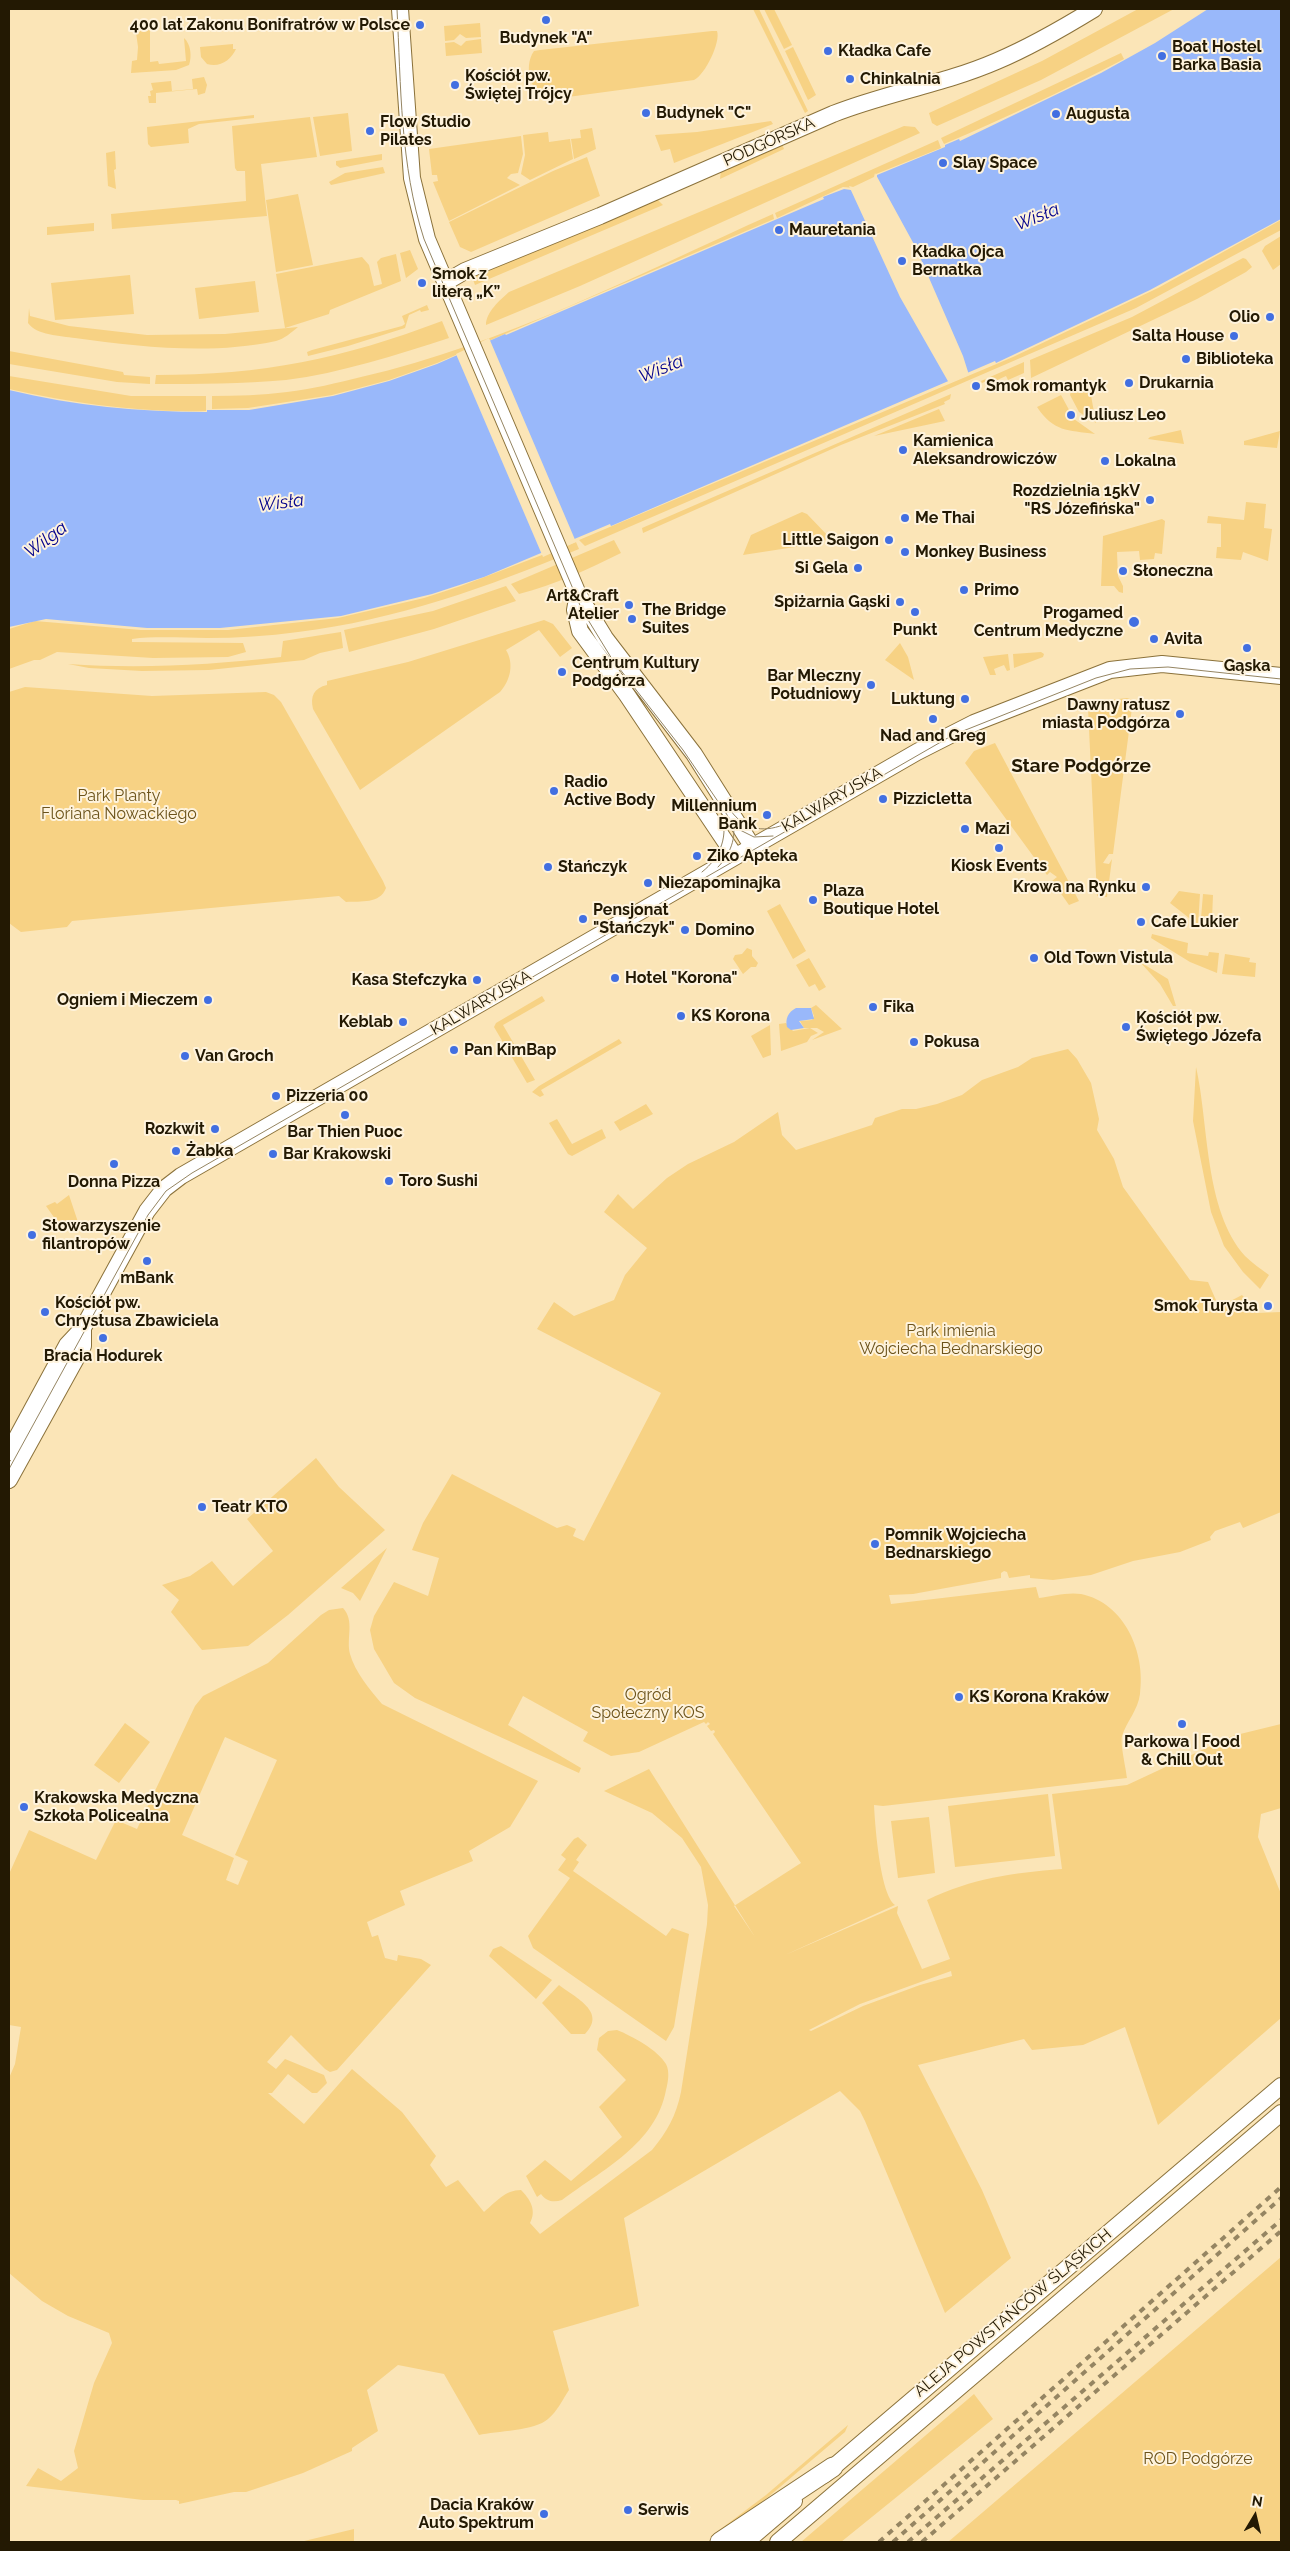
<!DOCTYPE html>
<html>
<head>
<meta charset="utf-8">
<style>
  body { margin:0 }
  #map { position:relative; width:1290px; height:2551px; overflow:hidden; background:#fbe5b7; font-family:Raleway,sans-serif }
  canvas { display:block }
  .frame { position:absolute; inset:0; border:10px solid #231903; pointer-events:none }
  .north { position:absolute; left:1230px; top:2491px; width:50px; height:50px; -webkit-text-stroke:4px #fef3dd; paint-order:stroke; rotate:9deg; font-size:14px; font-weight:700; line-height:20px; text-align:center; color:#231903 }
  .north::after { content:''; display:block; margin:auto; width:18px; height:22px; background:#231903; clip-path:polygon(50% 0,100% 100%,50% 72%,0 100%) }
</style>
</head>
<body>
<div id="map">
<canvas width="1290" height="2551"></canvas>
<div class="frame"></div>
<div class="north">N</div>
</div>
<script>
const c = document.querySelector('canvas').getContext('2d');
c.lineJoin = 'round';
function paint(path, color) {
  c.fillStyle = color;
  c.fill(path, 'evenodd');
}
function trace(path, color, width, dash) {
  c.strokeStyle = color;
  c.lineWidth = width;
  c.lineCap = dash ? 'butt' : 'round';
  c.setLineDash(dash || []);
  c.stroke(path);
}
function drawText(font, color, halo, rows, align = 'center') {
  c.font = font + ' Raleway,sans-serif';
  c.lineWidth = 4;
  c.setLineDash([]);
  c.textBaseline = 'middle';
  c.strokeStyle = halo;
  c.fillStyle = color;
  for (const [text, x, y, turn = 0] of rows) {
    c.save();
    c.translate(x, y);
    c.rotate((+turn || 0) * Math.PI / 180);
    c.textAlign = isNaN(turn) ? turn : align;
    if (halo) c.strokeText(text, 0, 0);
    c.fillText(text, 0, 0);
    c.restore();
  }
}
paint(new Path2D(`
  M753,9H759L808,111L805,113Z
  M764,9H774L792,45L784,49Z
  M1138,9H1174L1041,80L937,126L932,123L929,113L1042,61Z
  M155,23V27L150,28V62L158,61L159,64L186,61L184,38C191,44 192,57 189,65L176,70L131,73L132,61L137,60L138,47L135,25Z
  M480,23L481,37L466,38L460,34L454,40L445,41L444,26Z
  M712,31H717C721,42 705,75 694,80L553,99C532,98 522,68 534,51L540,50Z
  M481,39L482,53L446,56L445,43L454,42L461,46L466,41Z
  M233,44V49H236C231,60 220,68 207,64L201,57L200,47Z
  M793,47L816,95L808,100L785,51Z
  M1121,53L1124,59C1065,90 1003,119 944,144L941,138Z
  M204,77L207,85L205,93L198,95L197,89L156,93V103H149L148,96H151L150,91L153,90L151,83L171,81L172,91L193,89L192,79Z
  M348,113L352,151L320,156L313,117Z
  M254,115V118L199,124L188,129L189,143L151,147L148,144L147,127Z
  M310,117L317,157L261,164L267,216L112,229L111,214L246,201L245,171H237L235,168L232,126Z
  M771,121L773,124L674,163L670,149L661,151L655,135L697,132Z
  M904,126L915,127L920,133L580,286L486,325C486,312 500,300 509,292Z
  M592,128L596,149L574,159L571,139L581,138L580,130Z
  M548,132L549,142L570,139L573,159L530,180L521,174L525,155L523,135Z
  M521,136L523,154L518,173L511,174L507,178L520,185L449,221L433,182L438,181L437,175H432L429,149Z
  M938,140L941,148L876,174V177L854,188L843,187L777,218L775,213Z
  M782,144L784,149L720,179L721,170Z
  M115,151L116,169L114,170L116,189L108,186L106,153Z
  M382,154V160L340,168L336,165V161Z
  M587,157L600,196L471,252L460,247L449,222L553,171Z
  M383,167L385,173L331,185L329,182L345,173Z
  M298,194L313,265L276,272L266,200Z
  M656,198L663,205L475,285L472,277Z
  M773,214L774,219L437,363L389,380L332,395L248,408L212,409V396C237,396 262,395 287,392C312,389 337,383 361,377C505,344 638,274 773,214Z
  M1281,220V230L1136,308L585,546L579,540L1013,357L1158,288Z
  M94,223V231L47,235V227Z
  M1281,236V264L1273,270L1262,251L1265,246Z
  M410,250L418,269L406,278L400,253Z
  M396,254L401,281L330,310L329,314L285,328L276,274L362,257L369,265L374,286L382,284L377,262L381,258Z
  M1243,258L1246,259L1252,267L1246,272L1197,299L1031,378L1030,360L1132,317Z
  M130,275L134,314L55,320L51,283Z
  M255,281L259,312L199,319L195,288Z
  M427,305L429,310L421,312L420,310L409,315L405,328L348,346L308,356L307,352L312,350L402,326L405,324L402,316Z
  M29,308L30,316L69,326L147,335L225,334L298,327C292,332 284,339 276,341C211,355 140,347 75,338C61,336 36,335 28,323Z
  M442,321L449,338C396,355 341,373 286,380C242,384 199,384 155,384L156,375C263,375 342,359 442,321Z
  M9,351L123,372L124,375L150,377V384L117,382L9,364Z
  M1024,362V373L1008,380L1006,376L993,382L991,379L982,383L981,381Z
  M9,376L131,396H206V411C139,413 74,403 9,389Z
  M1080,387H1087L1090,390L1096,423L1079,412L1070,395L1071,391Z
  M951,394L950,399L944,402L945,404L841,445L643,533L642,528Z
  M1061,395L1074,419L1095,434C1067,430 1054,432 1037,407Z
  M939,409L945,421L874,436Z
  M1181,430L1184,444L1148,439L1150,437Z
  M1280,431L1277,448L1244,445V441Z
  M1246,502L1266,504L1264,528L1272,529L1268,561L1243,552L1241,560L1216,558L1217,547H1221V524L1207,523L1208,516L1244,520Z
  M802,512L807,514L830,538L808,545L743,555L751,535Z
  M1162,519L1165,521L1162,554L1155,553L1154,559L1140,560L1139,551L1117,552L1118,576L1123,586V593L1119,592L1114,586H1101L1103,536Z
  M614,540L621,553C588,569 555,585 519,594L511,584Z
  M576,542L579,549C488,587 396,620 298,632C268,636 237,638 207,638C182,638 156,636 132,639V642L243,643L246,652L228,657L153,658L57,652L40,660H34L9,669V629L35,621L141,630H228L338,618L424,598L461,586Z
  M506,586L516,601L434,629L349,652L344,630L433,611Z
  M544,620L553,624L572,648L560,657L539,630L506,650C514,663 511,680 500,692L360,790L313,709C310,696 314,688 327,685V681L408,662Z
  M341,632L343,648L320,653L304,660L209,670L142,671L89,668L68,664C140,669 210,665 281,657L283,641Z
  M900,643L908,657L914,680L885,660Z
  M1041,652L1044,654L1043,657L1014,668L1013,654Z
  M1008,654L1010,670L1007,671L1004,665L994,669L996,675H990L983,657Z
  M25,687L152,696L266,692L274,695L281,702L383,881L386,888C380,904 361,901 346,902L339,896L72,921L67,927L21,932L9,923V692Z
  M1127,698L1133,700L1113,854H1109L1103,863L1109,864L1112,859L1107,897L1097,896L1088,708L1109,700Z
  M995,743L1079,901L1069,905L1052,881L1057,877L1050,872L1047,875L965,763L974,751Z
  M1179,891L1200,894L1198,925L1170,903Z
  M1203,894L1213,895L1212,919L1201,918Z
  M780,904L806,951L793,959L767,911Z
  M1152,934L1188,943L1187,953L1208,956L1209,952L1219,953L1217,973L1190,962L1151,938Z
  M747,948L752,950V956L758,963L756,967H751L743,974L733,959L735,955L742,954Z
  M1225,954L1250,958L1249,962L1256,963L1255,977L1222,974Z
  M809,958L826,987L819,991L815,984L809,987L796,965Z
  M1140,962L1168,979L1176,1006H1173L1160,984Z
  M542,996L545,1001L503,1025L535,1080L527,1083L494,1027L496,1023Z
  M816,1005L842,1029L812,1040L824,1032L817,1028H804L800,1021L812,1020L814,1016L811,1008Z
  M786,1023L793,1031L810,1028L818,1033L811,1036L807,1042L781,1051L779,1024Z
  M770,1025L771,1055L763,1058L751,1036Z
  M619,1039L622,1043L541,1090L544,1095L540,1097L532,1092L539,1086Z
  M1068,1049L1077,1059L1091,1083L1099,1119L1097,1130L1114,1159L1123,1187L1190,1280L1208,1282L1219,1307L1242,1295L1257,1313L1281,1312V1512L1243,1528L1240,1522L1215,1531L1210,1537L1211,1540L1180,1552L1133,1561L1091,1575L1053,1580L1030,1578V1575L1009,1578L1007,1572L1004,1571L1001,1573V1578L913,1594L889,1595L891,1604L1036,1587L1039,1598C1052,1596 1068,1592 1081,1594C1125,1603 1146,1653 1140,1694C1138,1710 1127,1721 1122,1736C1120,1744 1126,1768 1127,1778L883,1806L874,1805C875,1824 880,1894 895,1905L785,1955L898,1906L897,1913L922,1969L950,1959L927,1900C973,1878 1012,1873 1062,1869L1052,1794L1127,1785L1232,1736L1281,1724V1808L1261,1814L1258,1837L1281,1894V2018L1158,2125L1125,2027L1083,2045L1032,2050L1024,2039L918,2065L982,2190L1011,2258L945,2313L865,2121L860,2111L840,2091L624,2218L639,2306L553,2331L569,2390C563,2399 557,2412 548,2419C535,2431 496,2431 479,2435L444,2374L398,2365L367,2390L378,2431L352,2448V2451L303,2473L246,2492H234L179,2504V2501L176,2500H143L26,2486L38,2468L61,2481L78,2468L74,2451L94,2383L112,2343L109,2333L68,2316L42,2301L9,2273V2078L15,2064L21,2027L9,2025V1874L29,1830L96,1860L116,1820L137,1829L195,1706L203,1696L268,1663L321,1615L329,1610L343,1608C355,1621 346,1638 350,1654C355,1672 370,1690 382,1704L538,1781L510,1827L469,1851L473,1861L400,1891L405,1905L367,1922L372,1937L378,1935L385,1958L397,1961L398,1955L421,1959L431,1965L337,2070L330,2072L325,2069L291,2035L267,2062L276,2069L285,2059L324,2075L327,2083L317,2093H312L288,2074L272,2093H268L304,2124L352,2069L402,2112L436,2156L430,2165L446,2187L458,2180L484,2212C496,2202 505,2190 521,2190C530,2199 537,2210 530,2223L540,2234L652,2150C667,2132 676,2116 681,2092L707,1924L708,1905L701,1867L682,1838L652,1813L604,1791L649,1769L755,1937L734,1906L801,1863L713,1734L715,1732L714,1730L711,1731L707,1726L710,1724L708,1722L706,1724L704,1722L639,1752L611,1756L583,1741L588,1732L523,1696L508,1725L581,1768L579,1773L415,1698L394,1683L374,1649L370,1630L374,1616L394,1582L428,1596L439,1558L412,1550L423,1523L452,1474L557,1528L567,1525L576,1529L573,1536L584,1541L661,1393L537,1329L554,1302L574,1316L614,1300L625,1275L647,1248L604,1212L618,1194L633,1209L667,1178L688,1164L734,1142L778,1112L782,1135L796,1150L872,1125L875,1118L902,1109H916L937,1104L962,1095L982,1080L1018,1067L1032,1058ZM225,1737L277,1760L235,1855L248,1861L238,1885L226,1880L234,1858L182,1835ZM951,1971L952,1976L920,1985L863,2006L811,2031L809,2030L860,2004Z
  M1196,1067C1209,1124 1204,1210 1245,1256C1252,1263 1261,1269 1269,1275L1260,1289L1243,1272L1224,1246L1211,1212L1193,1121Z
  M646,1104L653,1114L620,1131L614,1122Z
  M557,1119L572,1144L602,1129L606,1138L572,1156L568,1154L549,1123Z
  M69,1195L78,1222L63,1230L46,1206L55,1202L57,1204Z
  M316,1458L339,1487L385,1530L288,1615L248,1646L202,1650L171,1612L179,1600L162,1585L190,1576L212,1561L233,1586L273,1551L247,1519Z
  M387,1548L360,1601L353,1593L341,1588Z
  M125,1723L150,1742L119,1783L94,1765Z
  M1048,1794L1055,1856L955,1867L948,1806Z
  M929,1817L935,1873L898,1878L891,1821Z
  M578,1837L587,1845L576,1860L579,1862L573,1871L666,1936L672,1928L689,1934L674,2027L666,2041L533,1948L528,1936L570,1878L558,1870L566,1859L561,1855L574,1839Z
  M501,1946L552,1980L536,1999L489,1956L493,1949Z
  M559,1985C576,1998 607,2012 585,2034H571L542,2003Z
  M617,2030C632,2036 658,2050 666,2064C670,2072 668,2082 666,2090C656,2144 602,2170 562,2200C553,2203 546,2201 541,2194L537,2197L526,2176L545,2160L571,2181L622,2137L599,2107L626,2080L597,2050L599,2038L608,2031Z
  M1281,2257V2542H948Z
  M974,2394L993,2419L841,2542H801Z
  M848,2425L845,2432L767,2498L713,2538L710,2537L766,2495Z
  M354,2529V2542H300Z`), '#f7d284');
paint(new Path2D(`
  M1208,9H1281V219L1150,290L996,363L995,361L625,520L611,526L610,524L484,577L432,594L341,616L220,628H147L46,619L9,627V390C75,406 139,412 207,412V410H249L333,396L389,381L437,364L505,334L506,335L824,199L823,197L844,189L851,190L877,177V175L945,147V145L959,139L960,141L1101,73L1155,43Z
  M796,1008H811L814,1019L799,1021L804,1028L791,1030L787,1027C785,1019 788,1012 796,1008Z`), '#99b8fa');
paint(new Path2D(`
  M875,173L916,248L963,356L969,375L949,383L900,297L849,186L853,187L874,177Z
  M489,338L576,542L543,557L456,354Z`), '#fbe5b7');
const secondary = new Path2D(`
  M400,9L412,178L427,239L578,594L605,638L694,754L752,846
  M446,282L465,271L600,216L833,114C886,93 944,84 997,61C1030,47 1063,28 1094,9
  M578,594L575,610L580,631L627,695L735,856
  M9,1452L67,1345L83,1328L147,1211L164,1189L181,1176L917,752L974,723L1110,670L1162,664L1281,676
  M9,1480L83,1346V1328
  M824,2475L1281,2086
  M746,2542L794,2501
  M778,2542L1281,2113`);
const primary = new Path2D(`
  M720,2542L833,2467`);
trace(secondary, '#8b723b', 18);
trace(primary, '#8b723b', 21);
trace(secondary, '#fff', 16);
trace(primary, '#fff', 19);
trace(new Path2D(`
  M397,9C401,86 400,165 424,239L582,610L612,659L683,750L736,828L754,837L773,836
  M731,811C744,829 762,833 783,825
  M718,867C729,856 738,837 732,821
  M702,872C721,857 729,835 721,812
  M9,1469L148,1215L166,1191L192,1173L953,735L1096,678L1130,669L1168,667L1281,679`), '#958562', 1);
trace(new Path2D(`
  M879,2542L1281,2187
  M893,2542L1281,2198
  M908,2542L1281,2220
  M922,2542L1281,2231`), '#958562', 4, [6, 6]);
for (const [x, y, r, color] of [
  [546,20,5,"#426fe1"],
  [420,25,5,"#426fe1"],
  [828,51,5,"#426fe1"],
  [1162,56,5,"#426fe1"],
  [850,79,5,"#426fe1"],
  [455,85,5,"#426fe1"],
  [646,113,5,"#426fe1"],
  [1056,114,5,"#426fe1"],
  [370,131,5,"#426fe1"],
  [943,163,5,"#426fe1"],
  [779,230,5,"#426fe1"],
  [902,261,5,"#426fe1"],
  [422,283,5,"#426fe1"],
  [1270,317,5,"#426fe1"],
  [1234,336,5,"#426fe1"],
  [1186,359,5,"#426fe1"],
  [1129,383,5,"#426fe1"],
  [976,386,5,"#426fe1"],
  [1071,415,5,"#426fe1"],
  [903,450,5,"#426fe1"],
  [1105,461,5,"#426fe1"],
  [1150,500,5,"#426fe1"],
  [905,518,5,"#426fe1"],
  [889,540,5,"#426fe1"],
  [905,552,5,"#426fe1"],
  [858,568,5,"#426fe1"],
  [1123,571,5,"#426fe1"],
  [964,590,5,"#426fe1"],
  [900,602,5,"#426fe1"],
  [629,605,5,"#426fe1"],
  [915,612,5,"#426fe1"],
  [632,619,5,"#426fe1"],
  [1134,622,6,"#426fe1"],
  [1154,639,5,"#426fe1"],
  [1247,648,5,"#426fe1"],
  [562,672,5,"#426fe1"],
  [871,685,5,"#426fe1"],
  [965,699,5,"#426fe1"],
  [1180,714,5,"#426fe1"],
  [933,719,5,"#426fe1"],
  [554,791,5,"#426fe1"],
  [883,799,5,"#426fe1"],
  [767,815,5,"#426fe1"],
  [965,829,5,"#426fe1"],
  [999,848,5,"#426fe1"],
  [697,856,5,"#426fe1"],
  [548,867,5,"#426fe1"],
  [648,883,5,"#426fe1"],
  [1146,887,5,"#426fe1"],
  [813,900,5,"#426fe1"],
  [583,919,5,"#426fe1"],
  [1141,922,5,"#426fe1"],
  [685,930,5,"#426fe1"],
  [1034,958,5,"#426fe1"],
  [615,978,5,"#426fe1"],
  [477,980,5,"#426fe1"],
  [208,1000,5,"#426fe1"],
  [873,1007,5,"#426fe1"],
  [681,1016,5,"#426fe1"],
  [403,1022,5,"#426fe1"],
  [1126,1027,5,"#426fe1"],
  [914,1042,5,"#426fe1"],
  [454,1050,5,"#426fe1"],
  [185,1056,5,"#426fe1"],
  [276,1096,5,"#426fe1"],
  [345,1115,5,"#426fe1"],
  [215,1129,5,"#426fe1"],
  [176,1151,5,"#426fe1"],
  [273,1154,5,"#426fe1"],
  [114,1164,5,"#426fe1"],
  [389,1181,5,"#426fe1"],
  [32,1235,5,"#426fe1"],
  [147,1261,5,"#426fe1"],
  [1268,1306,5,"#426fe1"],
  [45,1312,5,"#426fe1"],
  [103,1338,5,"#426fe1"],
  [202,1507,5,"#426fe1"],
  [875,1544,5,"#426fe1"],
  [959,1697,5,"#426fe1"],
  [1182,1724,5,"#426fe1"],
  [24,1807,5,"#426fe1"],
  [628,2510,5,"#426fe1"],
  [544,2514,5,"#426fe1"]
]) {
  const dot = new Path2D();
  dot.arc(x, y, r, 0, 2 * Math.PI);
  c.fillStyle = color;
  c.fill(dot);
  trace(dot, '#fef3dd', 2);
}
drawText('bold 16px', '#231903', '#fef3dd', [
  ["400 lat Zakonu Bonifratrów w Polsce",410,25,"right"],
  ["Budynek \"A\"",546,38,"center"],
  ["Boat Hostel",1172,47],
  ["Barka Basia",1172,65],
  ["Kładka Cafe",838,51],
  ["Kościół pw.",465,76],
  ["Świętej Trójcy",465,94],
  ["Chinkalnia",860,79],
  ["Budynek \"C\"",656,113],
  ["Augusta",1066,114],
  ["Flow Studio",380,122],
  ["Pilates",380,140],
  ["Slay Space",953,163],
  ["Mauretania",789,230],
  ["Kładka Ojca",912,252],
  ["Bernatka",912,270],
  ["Smok z",432,274],
  ["literą „K”",432,292],
  ["Olio",1260,317,"right"],
  ["Salta House",1224,336,"right"],
  ["Biblioteka",1196,359],
  ["Drukarnia",1139,383],
  ["Smok romantyk",986,386],
  ["Juliusz Leo",1081,415],
  ["Kamienica",913,441],
  ["Aleksandrowiczów",913,459],
  ["Lokalna",1115,461],
  ["Rozdzielnia 15kV",1140,491,"right"],
  ["\"RS Józefińska\"",1140,509,"right"],
  ["Me Thai",915,518],
  ["Little Saigon",879,540,"right"],
  ["Monkey Business",915,552],
  ["Si Gela",848,568,"right"],
  ["Słoneczna",1133,571],
  ["Primo",974,590],
  ["Art&Craft",619,596,"right"],
  ["Atelier",619,614,"right"],
  ["Spiżarnia Gąski",890,602,"right"],
  ["The Bridge",642,610],
  ["Suites",642,628],
  ["Progamed",1123,613,"right"],
  ["Centrum Medyczne",1123,631,"right"],
  ["Punkt",915,630,"center"],
  ["Avita",1164,639],
  ["Centrum Kultury",572,663],
  ["Podgórza",572,681],
  ["Gąska",1247,666,"center"],
  ["Bar Mleczny",861,676,"right"],
  ["Południowy",861,694,"right"],
  ["Luktung",955,699,"right"],
  ["Dawny ratusz",1170,705,"right"],
  ["miasta Podgórza",1170,723,"right"],
  ["Nad and Greg",933,736,"center"],
  ["Radio",564,782],
  ["Active Body",564,800],
  ["Pizzicletta",893,799],
  ["Millennium",757,806,"right"],
  ["Bank",757,824,"right"],
  ["Mazi",975,829],
  ["Ziko Apteka",707,856],
  ["Kiosk Events",999,866,"center"],
  ["Stańczyk",558,867],
  ["Niezapominajka",658,883],
  ["Krowa na Rynku",1136,887,"right"],
  ["Plaza",823,891],
  ["Boutique Hotel",823,909],
  ["Pensjonat",593,910],
  ["\"Stańczyk\"",593,928],
  ["Cafe Lukier",1151,922],
  ["Domino",695,930],
  ["Old Town Vistula",1044,958],
  ["Hotel \"Korona\"",625,978],
  ["Kasa Stefczyka",467,980,"right"],
  ["Ogniem i Mieczem",198,1000,"right"],
  ["Fika",883,1007],
  ["KS Korona",691,1016],
  ["Kościół pw.",1136,1018],
  ["Świętego Józefa",1136,1036],
  ["Keblab",393,1022,"right"],
  ["Pokusa",924,1042],
  ["Pan KimBap",464,1050],
  ["Van Groch",195,1056],
  ["Pizzeria 00",286,1096],
  ["Rozkwit",205,1129,"right"],
  ["Bar Thien Puoc",345,1132,"center"],
  ["Żabka",186,1151],
  ["Bar Krakowski",283,1154],
  ["Toro Sushi",399,1181],
  ["Donna Pizza",114,1182,"center"],
  ["Stowarzyszenie",42,1226],
  ["filantropów",42,1244],
  ["mBank",147,1278,"center"],
  ["Kościół pw.",55,1303],
  ["Chrystusa Zbawiciela",55,1321],
  ["Smok Turysta",1258,1306,"right"],
  ["Bracia Hodurek",103,1356,"center"],
  ["Teatr KTO",212,1507],
  ["Pomnik Wojciecha",885,1535],
  ["Bednarskiego",885,1553],
  ["KS Korona Kraków",969,1697],
  ["Parkowa | Food",1182,1742,"center"],
  ["& Chill Out",1182,1760,"center"],
  ["Krakowska Medyczna",34,1798],
  ["Szkoła Policealna",34,1816],
  ["Dacia Kraków",534,2505,"right"],
  ["Auto Spektrum",534,2523,"right"],
  ["Serwis",638,2510]
], 'left');
drawText('16px', '#231903', '#fef3dd', [
  ["PODGÓRSKA",769,142,-24],
  ["KALWARYJSKA",832,800,-30],
  ["KALWARYJSKA",481,1003,-30],
  ["ALEJA POWSTAŃCÓW ŚLĄSKICH",1013,2313,-40]
]);
drawText('16px', '#6c531b', '#fef3dd', [
  ["Park Planty",119,796],
  ["Floriana Nowackiego",119,814],
  ["Park imienia",951,1331],
  ["Wojciecha Bednarskiego",951,1349],
  ["Ogród",648,1695],
  ["Społeczny KOS",648,1713],
  ["ROD Podgórze",1198,2459]
]);
drawText('italic 18px', '#03028c', '#fef3dd', [
  ["Wisła",1037,217,-22],
  ["Wisła",661,369,-22],
  ["Wisła",281,503,-7],
  ["Wilga",46,540,-37]
]);
drawText('bold 19px', '#231903', '#fef3dd', [
  ["Stare Podgórze",1081,766]
]);
</script>
</body>
</html>
